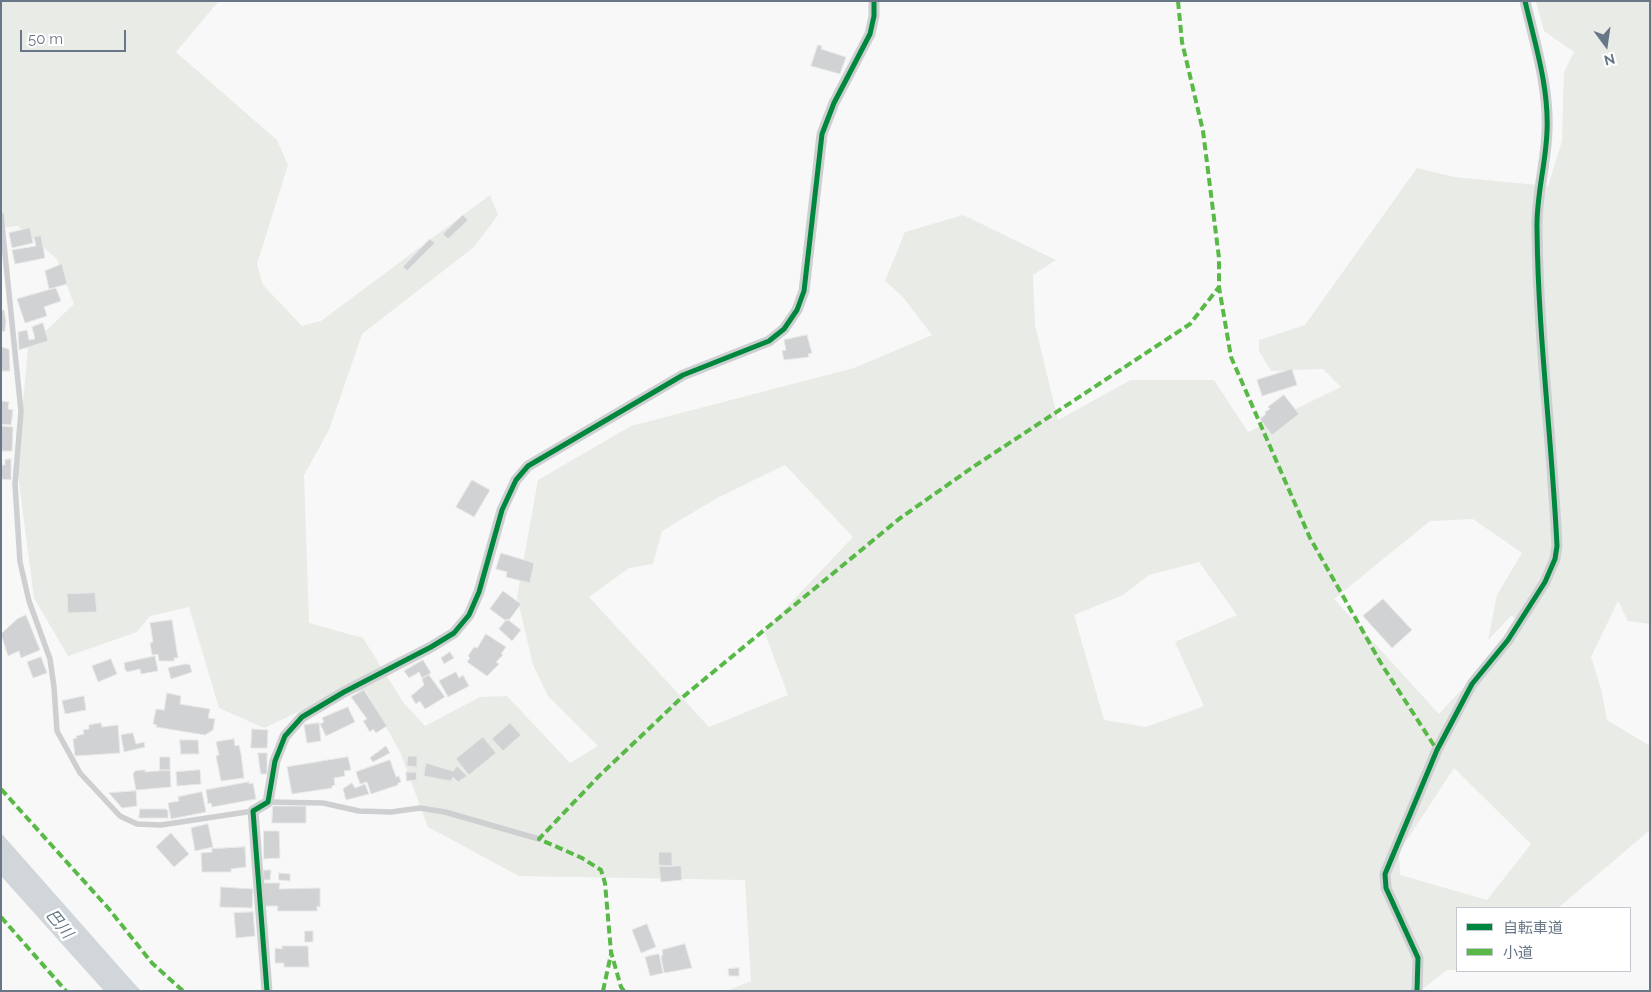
<!DOCTYPE html>
<html>
<head>
<meta charset="utf-8">
<style>
  body { margin:0 }
  #map { position:relative; width:1651px; height:992px; overflow:hidden; background:#f8f8f8; font-family:Raleway,"Noto Sans JP",sans-serif }
  canvas { display:block }
  .frame { position:absolute; inset:0; border:2px solid #687687; pointer-events:none }
  .legend { position:absolute; left:1456px; top:907px; width:175px; height:65px; box-sizing:border-box; background:#fff; border:1px solid #c3c8cf; margin:0; padding:6px 9px; list-style:none; font-size:15px; color:#687687 }
  .legend li { display:flex; align-items:center; gap:10px; height:25px }
  .legend b { width:25px; border:1px solid #c3c8cf }
  .north { position:absolute; left:1581px; top:20px; width:50px; height:50px; -webkit-text-stroke:4px #fff; paint-order:stroke; rotate:166deg; font-size:14px; font-weight:700; line-height:20px; text-align:center; color:#687687 }
  .north::after { content:''; display:block; margin:auto; width:18px; height:22px; background:#687687; clip-path:polygon(50% 0,100% 100%,50% 72%,0 100%) }
  .scale { position:absolute; left:20px; top:30px; width:106px; height:22px; box-sizing:border-box; border:2px solid #687687; border-top:0; padding-left:6px; font-size:15px; line-height:18px; white-space:nowrap; color:#687687; -webkit-text-stroke:4px #fff; paint-order:stroke }
</style>
</head>
<body>
<div id="map">
<canvas width="1651" height="992"></canvas>
<div class="frame"></div>
<ul class="legend">
<li><b style="height:6px;background:#00873e"></b>自転車道</li>
<li><b style="height:6px;background:#58b947"></b>小道</li>
</ul>
<div class="north">N</div>
<div class="scale">50 m</div>
</div>
<script>
const c = document.querySelector('canvas').getContext('2d');
c.lineJoin = 'round';
function paint(path, color) {
  c.fillStyle = color;
  c.fill(path, 'evenodd');
}
function trace(path, color, width, dash) {
  c.strokeStyle = color;
  c.lineWidth = width;
  c.lineCap = dash ? 'butt' : 'round';
  c.setLineDash(dash || []);
  c.stroke(path);
}
function drawText(font, color, halo, rows, align = 'center') {
  c.font = font + ' Raleway,"Noto Sans JP",sans-serif';
  c.lineWidth = 5;
  c.setLineDash([]);
  c.textBaseline = 'middle';
  c.strokeStyle = halo;
  c.fillStyle = color;
  for (const [text, x, y, turn = 0] of rows) {
    c.save();
    c.translate(x, y);
    c.rotate((+turn || 0) * Math.PI / 180);
    c.textAlign = isNaN(turn) ? turn : align;
    if (halo) c.strokeText(text, 0, 0);
    c.fillText(text, 0, 0);
    c.restore();
  }
}
paint(new Path2D(`
  M1,1H219L176,52L277,140L288,165L257,264L263,285L302,326L321,321L490,195L498,215L474,247L362,334L329,430L304,475L309,623L363,638L403,702L425,726L480,697L507,696L570,763L598,746L548,696L533,665L517,597L538,480L631,426L854,368L932,335L902,296L885,281L905,232L963,215L1056,260L1033,275L1035,325L1058,420L1131,380H1214L1248,432L1341,387L1323,369L1271,371L1259,351V340L1305,325L1417,168L1454,177L1548,186L1562,141L1564,72L1574,52L1544,31L1536,1H1650V624L1628,621L1618,601L1591,657L1601,689L1607,720L1650,746V830L1558,908H1457V970H1447L1420,991H726L751,981L745,880L519,876L428,827L400,752L366,691L332,696L264,728L219,708L189,607L150,616L137,632L68,656L34,598L17,467L28,348L74,304L57,259L18,226L1,228ZM785,465L853,537L764,631L788,695L709,727L589,597L629,568L653,564L662,531L717,498ZM1473,519L1522,553L1497,595L1488,640L1512,615L1520,626L1439,714L1334,599L1430,521ZM1199,562L1237,615L1175,642L1204,706L1146,727L1104,720L1074,615L1123,595L1149,575ZM1454,768L1531,844L1487,900L1400,875L1399,852Z`), '#e8ebe6');
paint(new Path2D(`
  M1,833L130,979L141,991H104L1,876Z`), '#d0d6da');
const building = new Path2D(`
  M818,45L822,46L821,49L846,57L840,74L811,66Z
  M463,215L468,220L448,239L443,234Z
  M30,228L33,243L12,248L9,233Z
  M41,236L45,258L15,264L12,250L36,246L34,237Z
  M430,239L435,243L407,271L403,267Z
  M62,264L67,284L49,289L45,271Z
  M56,288L61,301L44,307L47,316L25,323L17,299Z
  M1,310H4L6,321L5,331L1,332V342Z
  M43,323L48,341L19,350L18,332L27,330L29,340L35,339L32,327Z
  M807,335L812,353L808,354L809,357L784,360L782,351L786,350L784,340Z
  M1,347L9,349L10,371H1Z
  M1292,369L1297,385L1262,396L1257,380Z
  M1284,395L1299,414L1272,435L1260,419L1266,414L1265,412L1270,409L1268,407Z
  M1,401L9,402L8,409L13,410L11,425L1,424Z
  M1,426L13,427L12,451H1Z
  M11,459V480L1,479V465H5V460Z
  M472,480L490,490L474,517L456,507Z
  M501,553L534,563L530,583L506,577L507,572L496,569Z
  M503,591L521,604L509,620L506,621L490,609Z
  M95,593L97,612L68,613L67,594Z
  M1383,599L1412,630L1392,648L1363,616Z
  M26,615L40,650L21,658L19,651L8,656L1,634L17,619Z
  M507,619L521,630L512,641L499,629Z
  M172,620L178,658H174V661H159L158,654L152,655L150,643L153,642L150,623Z
  M486,634L506,647L501,654L503,655L496,662L499,664L487,676L467,662L470,658L468,656L474,647L477,648Z
  M450,652L454,658L444,664L441,658Z
  M155,656L158,671L141,674L140,669L127,672L125,669L124,663Z
  M41,657L47,673L33,678L27,662Z
  M111,659L117,674L98,682L92,666Z
  M423,660L431,673L422,678L419,672L409,678L404,671Z
  M186,664L190,665L192,672L171,679L168,668Z
  M456,672L459,678L463,675L469,686L448,697L439,681Z
  M429,675L445,697L425,709L420,701L416,704L411,696L424,685L422,679Z
  M364,690L387,726L376,733L373,729L370,732L363,721L367,719L351,697Z
  M167,693L181,696L180,704L210,709L208,718L215,719L213,730L205,735L156,727L157,725L153,724L156,709L164,710Z
  M84,696L86,710L65,714L62,701Z
  M348,707L355,722L326,736L320,724L324,722L322,718Z
  M101,723L102,727L118,725L120,753L75,756L73,739L77,738L76,736L84,734L83,730L89,729V725Z
  M319,723L321,741L307,743L304,725Z
  M510,723L521,735L503,751L492,739Z
  M252,729L268,730L267,748H251Z
  M133,733L136,744L144,742L145,747L124,752L121,735Z
  M483,737L496,753L469,775L456,759Z
  M234,739L235,746L239,745L241,754L244,778L221,781L216,756L219,755L216,742Z
  M180,740H198L199,754H181Z
  M386,746L390,753L373,762L370,758Z
  M258,753H267V774H261Z
  M408,756H417V767L407,766Z
  M160,757H170V770H160Z
  M348,757L351,770L344,771L345,776L334,778L335,785L332,786V788L292,794L287,767Z
  M390,760L396,777L399,776L401,782L398,783V785L371,794L367,782L360,784L356,772Z
  M426,763L453,771L457,766L467,776L458,782L453,777L451,781L424,776Z
  M145,770V772L170,770L171,787L136,790L133,774L135,771Z
  M200,770L201,784L177,786L176,772Z
  M406,772H416L417,780L407,781Z
  M249,782V784L253,783L256,799L212,807L211,803L208,804L206,790Z
  M352,783L355,788L365,784L369,794L346,800L343,789Z
  M136,791L137,806L122,808L109,793Z
  M202,792L206,812L171,819L168,803L179,801L178,797Z
  M273,806H306V823H272Z
  M140,809H166L168,811V818H139Z
  M208,824L213,847L195,851L191,828Z
  M264,831H279L280,858L264,859Z
  M171,833L189,854L174,867L156,847Z
  M245,847L246,867L231,869V872H202L201,853L212,852V849Z
  M659,852H672V866L659,865Z
  M681,866L682,880L661,882L659,867Z
  M264,870H271L270,880H264Z
  M279,873L290,874V881L279,880Z
  M264,883H280L279,889L320,888V907L317,906V911H277L278,906H264Z
  M221,887L253,889L252,908L220,907Z
  M253,912L255,936L236,938L234,913Z
  M647,924L656,947L641,953L632,930Z
  M305,931H313V942H305Z
  M685,944L692,968L664,973L661,956L663,955L662,950Z
  M282,946H308L309,967H284V963H275V948L282,949Z
  M659,954L663,973L650,976L645,957Z
  M739,968V976H729L728,969Z`);
paint(building, '#d0d2d3');
trace(building, '#e8e8e8', 1);
trace(new Path2D(`
  M1,215L21,411L15,484L20,562L29,601L50,659L54,687L57,731L80,773L120,816L137,824L161,825L253,811
  M268,802L323,803L359,811L391,812L420,808L445,812L539,839`), '#cecfd1', 5.5);
trace(new Path2D(`
  M267,991L253,811L268,802L275,761L285,736L302,717L344,692L431,647L454,633L469,615L479,592L502,510L516,480L528,466L683,375L769,341L784,329L797,310L804,291L822,134L834,103L870,34L874,16V1
  M1417,991L1418,958L1386,888L1385,874L1437,750L1472,684L1508,640L1545,582L1555,559L1557,546C1552,440 1538,335 1537,229C1536,196 1546,164 1547,131C1549,87 1535,44 1525,1`), '#cecfd1', 11);
trace(new Path2D(`
  M1178,1L1182,42L1203,131L1219,258V287L1231,357L1310,538L1382,665L1437,750
  M1,789L109,909L152,963L183,991
  M1,917L66,991
  M603,991L611,954
  M624,991L621,987L611,952L605,883L601,870L582,858L539,839L598,777L678,701L899,519L973,467L1190,324L1219,287`), '#58b947', 4, [8, 4]);
trace(new Path2D(`
  M267,991L253,811L268,802L275,761L285,736L302,717L344,692L431,647L454,633L469,615L479,592L502,510L516,480L528,466L683,375L769,341L784,329L797,310L804,291L822,134L834,103L870,34L874,16V1
  M1417,991L1418,958L1386,888L1385,874L1437,750L1472,684L1508,640L1545,582L1555,559L1557,546C1552,440 1538,335 1537,229C1536,196 1546,164 1547,131C1549,87 1535,44 1525,1`), '#00873e', 5);
drawText('italic 16px', '#647783', '#fff', [
  ["巴川",59,924,51]
]);
</script>
</body>
</html>
